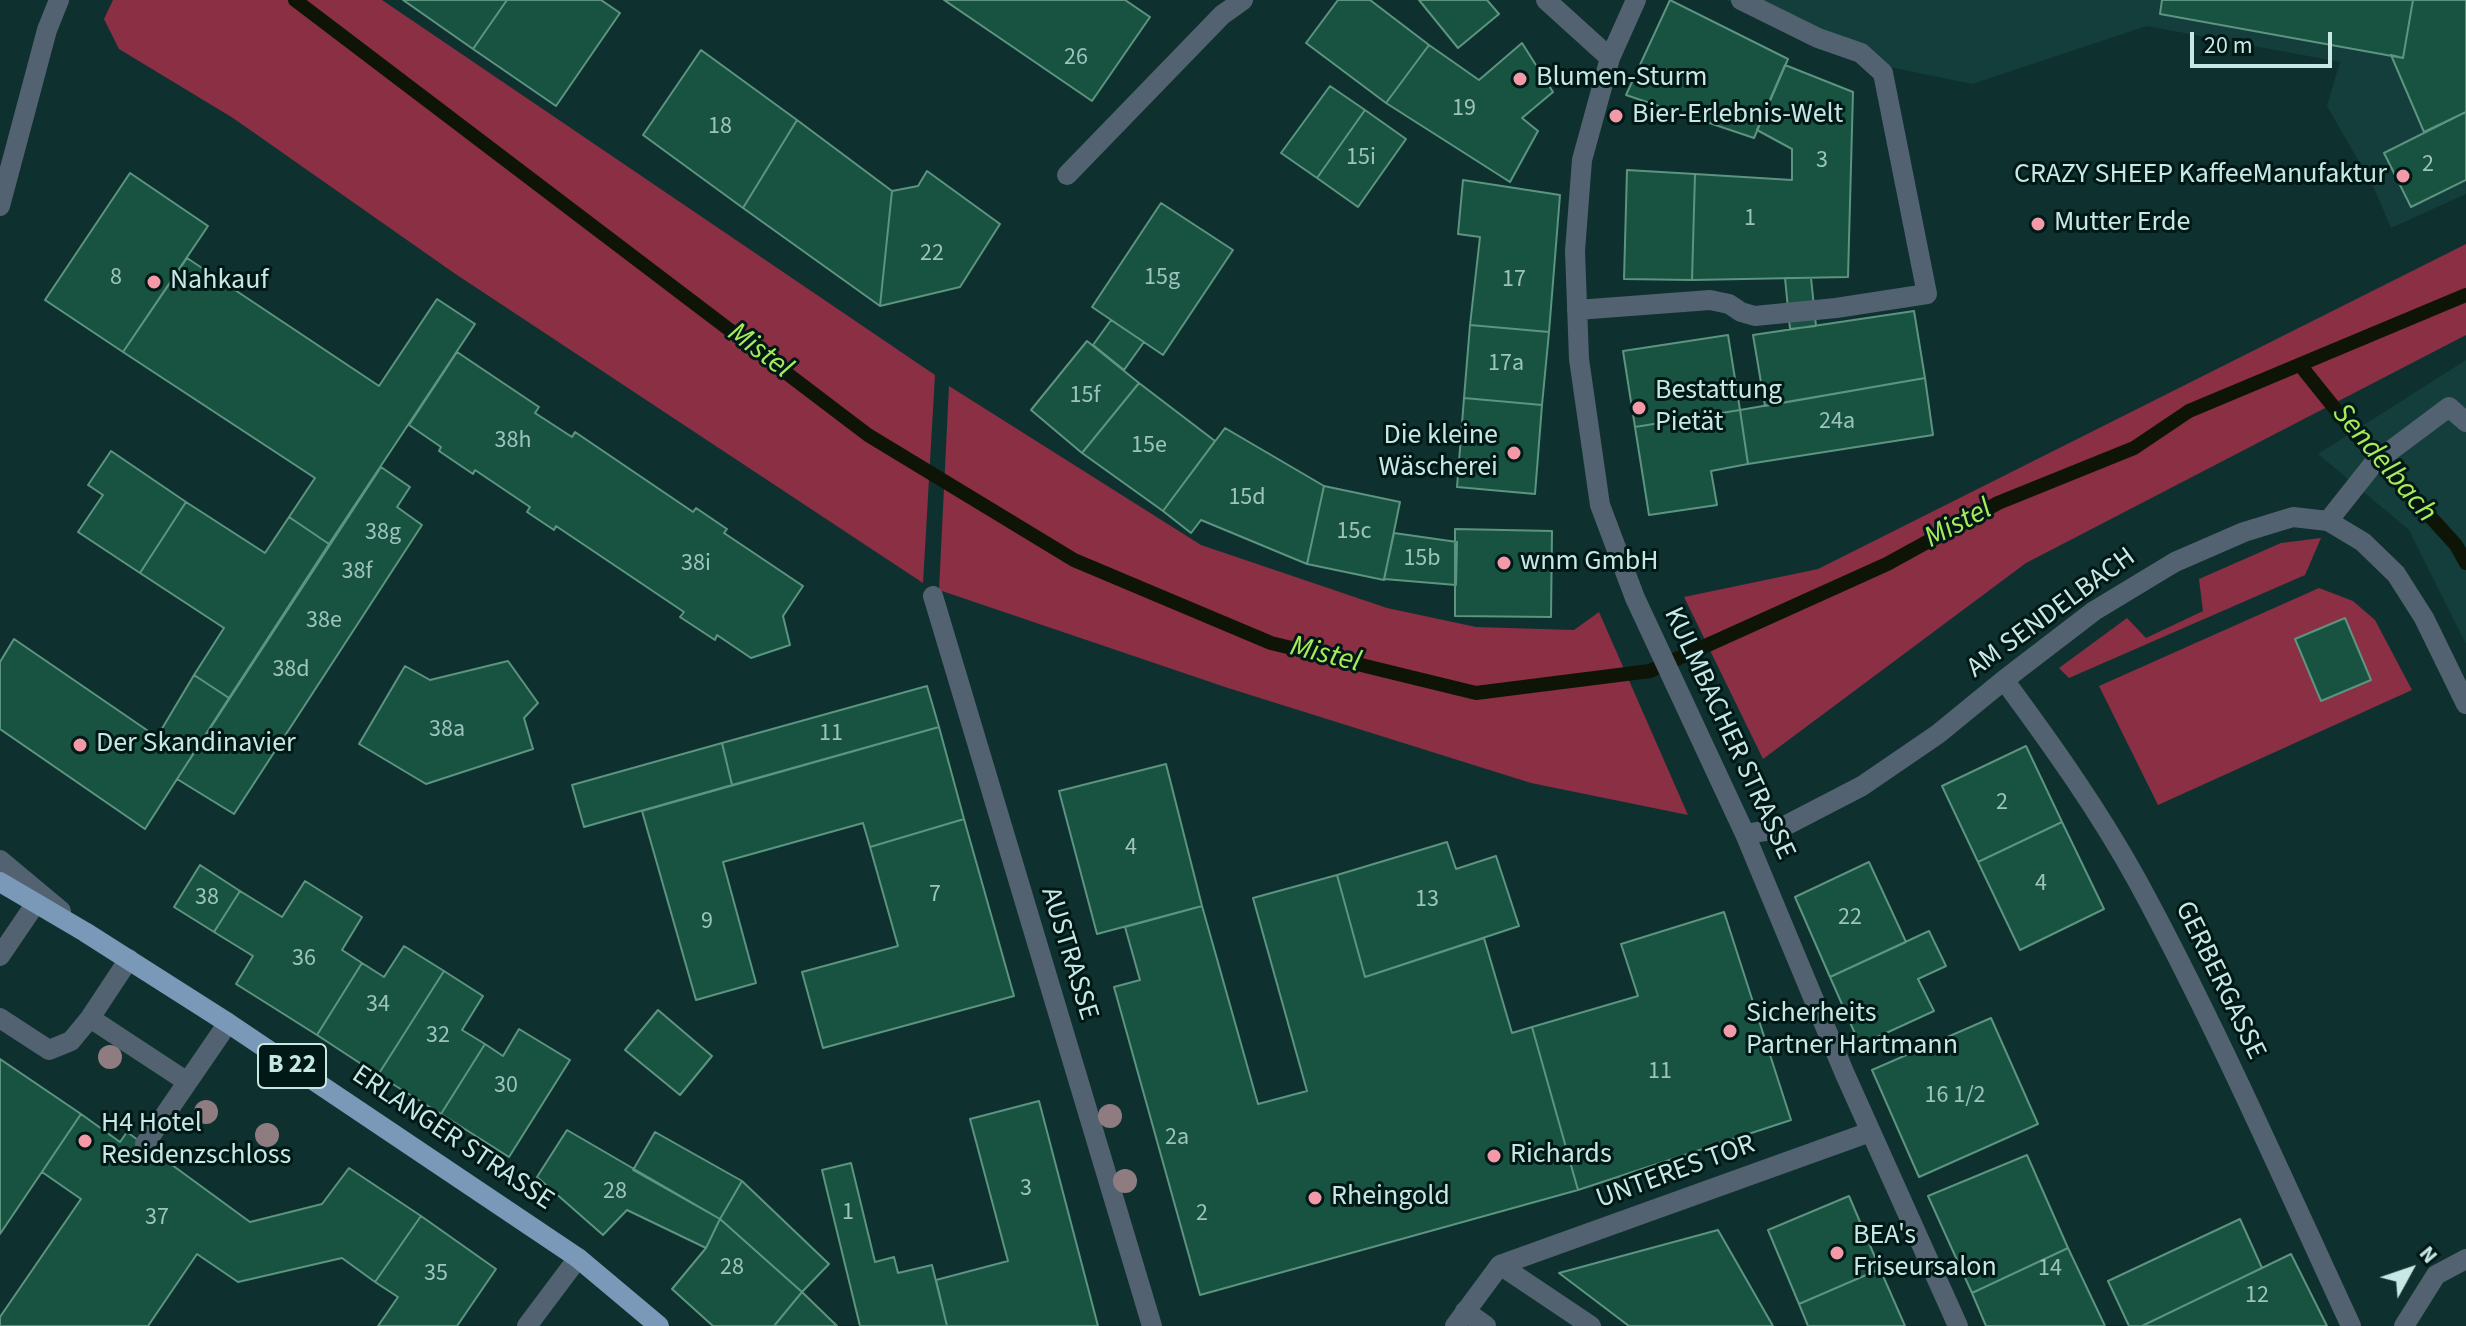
<!DOCTYPE html>
<html>
<head>
<meta charset="utf-8">
<style>
  body { margin:0 }
  #map { position:relative; width:2466px; height:1326px; overflow:hidden; background:#0e312f; font-family:"Source Sans 3",sans-serif }
  canvas { display:block }
  .north { position:absolute; left:2370px; top:1230px; width:80px; height:80px; -webkit-text-stroke:6px #001816; paint-order:stroke; rotate:50deg; font-size:22px; font-weight:700; line-height:32px; text-align:center; color:#c8e8e5 }
  .north::after { content:''; display:block; margin:auto; width:28px; height:36px; background:#c8e8e5; clip-path:polygon(50% 0,100% 100%,50% 72%,0 100%) }
  .scale { position:absolute; left:2190px; top:32px; width:142px; height:36px; box-sizing:border-box; border:4px solid #c8e8e5; border-top:0; padding-left:10px; font-size:24px; line-height:28px; white-space:nowrap; color:#c8e8e5; -webkit-text-stroke:6px #001816; paint-order:stroke }
</style>
</head>
<body>
<div id="map">
<canvas width="2466" height="1326"></canvas>
<div class="north">N</div>
<div class="scale">20 m</div>
</div>
<script>
const c = document.querySelector('canvas').getContext('2d');
c.lineJoin = 'round';
function paint(path, color) {
  c.fillStyle = color;
  c.fill(path, 'evenodd');
}
function trace(path, color, width, dash) {
  c.strokeStyle = color;
  c.lineWidth = width;
  c.lineCap = dash ? 'butt' : 'round';
  c.setLineDash(dash || []);
  c.stroke(path);
}
function drawText(font, color, halo, rows, align = 'center') {
  c.font = font + ' "Source Sans 3",sans-serif';
  c.lineWidth = 6;
  c.setLineDash([]);
  c.textBaseline = 'middle';
  c.strokeStyle = halo;
  c.fillStyle = color;
  for (const [text, x, y, turn = 0] of rows) {
    c.save();
    c.translate(x, y);
    c.rotate((+turn || 0) * Math.PI / 180);
    c.textAlign = isNaN(turn) ? turn : align;
    if (halo) c.strokeText(text, 0, 0);
    c.fillText(text, 0, 0);
    c.restore();
  }
}
paint(new Path2D(`
  M1727,0H2466V194L2391,228L2373,186L2327,106L2340,62L2147,26L1972,84L1885,66L1805,41Z
  M2466,360V644L2409,530L2318,454Z`), '#143e3b');
paint(new Path2D(`
  M113,0H382L935,375L923,583L454,273L233,118L119,49L104,19Z
  M2466,244V335L2026,563L1763,759L1684,597L1818,569Z
  M949,386L1201,545L1387,608L1476,627L1574,630L1599,612L1688,815L1531,783L1228,688L939,590Z
  M2321,538L2305,575L2069,678L2059,668L2127,618L2146,638L2203,611L2199,579L2281,543Z
  M2319,588L2353,601L2375,620L2412,690L2158,805L2099,686Z`), '#8a2f44');
trace(new Path2D(`
  M295,0L868,435L1074,560L1271,643L1476,693L1650,671L1887,564L1998,503L2134,448L2189,411L2466,295
  M2300,365L2357,436L2456,545L2466,563`), '#0e1506', 14);
const building = new Path2D(`
  M403,0H507L473,49Z
  M507,0H601L620,13L556,106L473,49Z
  M944,0H1125L1150,17L1092,101Z
  M1338,0H1370L1429,45L1386,103L1306,43Z
  M1419,0H1487L1499,14L1458,48Z
  M1670,0L1788,59L1754,138L1626,95Z
  M2162,0H2413L2403,58L2160,14Z
  M2413,0H2466V112L2424,132L2391,55L2403,58Z
  M1522,43L1553,92L1522,118L1538,131L1510,182L1386,103L1429,45L1479,80Z
  M701,50L797,120L743,208L643,135Z
  M1785,65L1853,92L1848,277L1692,280L1695,174L1792,180V149L1757,130Z
  M1330,86L1365,110L1317,178L1281,153Z
  M1365,110L1406,139L1358,207L1317,178Z
  M2466,112V180L2411,207L2384,153Z
  M797,120L892,191L880,306L743,208Z
  M1627,170L1695,174L1692,280L1624,279Z
  M927,171L1000,224L960,287L880,306L892,191L918,186Z
  M130,173L208,226L123,352L45,300Z
  M1463,180L1560,195L1549,332L1470,325L1480,237L1458,234Z
  M1161,203L1233,250L1163,355L1092,307Z
  M187,258L379,386L437,299L475,324L329,544L289,517L315,478L123,352Z
  M1785,278H1811L1816,326L1790,329Z
  M1914,311L1925,378L1765,406L1753,335Z
  M1111,320L1144,342L1124,370L1093,345Z
  M1470,325L1549,332L1542,405L1464,398Z
  M1728,335L1740,410L1635,427L1623,351Z
  M1087,341L1139,383L1082,453L1031,410Z
  M457,352L539,407L535,413L572,437L575,432L693,512L696,508L727,529L724,533L803,586L783,616L790,645L751,658L717,635L715,640L680,617L684,612L556,526L554,530L527,512L530,507L475,470L473,474L439,451L441,447L409,425Z
  M1925,378L1933,435L1748,464L1740,410Z
  M1139,383L1215,441L1163,511L1082,453Z
  M1464,398L1542,405L1535,494L1457,487Z
  M1740,410L1748,464L1711,471L1717,505L1649,515L1635,427Z
  M1225,428L1324,486L1307,564L1201,520L1191,533L1163,511Z
  M111,451L186,502L140,573L78,532L103,495L88,485Z
  M381,467L410,487L397,507L422,525L234,814L177,779Z
  M1324,486L1400,502L1384,580L1307,564Z
  M186,502L265,553L289,517L329,544L229,698L194,675L224,628L140,573Z
  M1455,529L1552,531L1551,617L1455,616Z
  M1394,533L1457,542L1456,585L1384,579Z
  M2345,618L2371,680L2321,701L2295,639Z
  M14,639L157,737L194,675L229,698L145,829L0,729V662Z
  M508,661L538,703L524,718L533,749L426,784L359,744L405,666L430,680Z
  M927,686L939,727L732,785L722,743Z
  M939,727L964,819L870,847L863,823L723,862L756,983L696,1000L642,811Z
  M722,743L732,785L584,827L572,785Z
  M2026,746L2062,822L1978,862L1942,786Z
  M1166,764L1202,906L1097,934L1059,791Z
  M964,819L1014,996L823,1048L802,972L898,946L870,847Z
  M2062,822L2104,909L2020,950L1978,862Z
  M1447,842L1456,869L1496,856L1519,926L1365,977L1337,875Z
  M1869,862L1906,942L1830,977L1795,897Z
  M200,865L240,891L214,932L174,907Z
  M1337,875L1365,977L1484,938L1512,1033L1532,1027L1578,1190L1200,1295L1114,987L1140,980L1125,927L1202,906L1258,1104L1307,1091L1253,898Z
  M305,881L362,917L342,950L362,963L317,1035L236,984L253,956L214,932L240,891L282,917Z
  M1724,912L1791,1120L1578,1190L1532,1027L1638,996L1621,944Z
  M1929,931L1946,966L1918,979L1934,1011L1860,1045L1830,977Z
  M404,946L444,971L378,1075L317,1035L362,963L384,977Z
  M444,971L483,996L462,1030L485,1044L441,1114L378,1075Z
  M658,1010L712,1056L680,1095L625,1050Z
  M1991,1018L2038,1124L1919,1177L1872,1070Z
  M519,1029L570,1060L509,1157L441,1114L485,1044L503,1056Z
  M0,1059L81,1114L0,1234Z
  M1039,1101L1098,1326H947L936,1280L1008,1261L970,1119Z
  M81,1114L120,1142L127,1132L250,1222L322,1204L349,1168L421,1216L375,1282L342,1258L238,1282L197,1254L148,1326H0V1317L81,1199L42,1172Z
  M567,1130L720,1219L706,1248L627,1210L603,1235L537,1177Z
  M655,1132L742,1181L720,1219L633,1170Z
  M2027,1155L2068,1248L1972,1293L1928,1196Z
  M851,1163L875,1262L894,1257L898,1273L932,1265L947,1326H860L822,1170Z
  M742,1181L829,1264L802,1292L720,1219Z
  M1849,1196L1880,1269L1799,1304L1768,1230Z
  M421,1216L496,1269L457,1326H378L398,1297L375,1282Z
  M720,1219L802,1292L774,1326H713L672,1289L706,1248Z
  M2240,1219L2262,1268L2142,1326H2129L2108,1281Z
  M1718,1230L1773,1326H1629L1559,1273Z
  M2068,1248L2105,1326H1986L1972,1293Z
  M2291,1254L2327,1326H2142L2262,1268Z
  M1880,1269L1905,1326H1808L1799,1304Z
  M802,1292L837,1326H774Z`);
paint(building, '#185341');
trace(building, '#5c9480', 2);
trace(new Path2D(`
  M1067,175L1222,15L1243,0
  M2328,521L2374,463L2449,407L2466,422
  M0,956L36,903
  M0,1018L49,1050L71,1041L90,1018L129,959
  M90,1018L186,1081
  M145,1144L228,1023
  M1465,1311L1486,1326`), '#536271', 20);
trace(new Path2D(`
  M1546,0L1610,58
  M1636,0L1610,58L1582,160L1575,251L1579,359L1600,505L1635,598L1745,834L1844,1072L1958,1326
  M0,206L47,30L59,0
  M1577,310L1710,300L1729,304L1741,312L1755,316L1836,308L1927,294L1883,73L1861,53L1818,38L1741,0
  M933,596L1152,1326
  M2004,680C2052,745 2099,811 2138,882C2216,1026 2282,1177 2351,1326
  M1745,834L1779,829L1862,786L1938,734L2004,680L2094,611L2175,562L2244,532L2293,517L2328,521L2363,542L2396,574L2424,618L2466,704
  M0,860L61,911
  M1500,1265L1591,1326
  M527,1326L578,1258
  M1455,1326L1500,1265L1870,1132
  M2404,1326L2436,1275L2466,1259`), '#536271', 20);
trace(new Path2D(`
  M0,882L85,932L228,1023L578,1258L659,1326`), '#7a98b7', 20);
c.fillStyle = '#8f7c80';
for (const [x, y] of [
  [110,1057],
  [206,1112],
  [1110,1116],
  [267,1135],
  [1125,1181]
]) {
  c.beginPath();
  c.arc(x, y, 12, 0, 2 * Math.PI);
  c.fill();
}
for (const [x, y, r, color] of [
  [1520,79,8,"#f39aa8"],
  [1616,116,8,"#f39aa8"],
  [2403,176,8,"#f39aa8"],
  [2038,224,8,"#f39aa8"],
  [154,282,8,"#f39aa8"],
  [1639,408,8,"#f39aa8"],
  [1514,453,8,"#f39aa8"],
  [1504,563,8,"#f39aa8"],
  [80,745,8,"#f39aa8"],
  [1730,1031,8,"#f39aa8"],
  [85,1141,8,"#f39aa8"],
  [1494,1156,8,"#f39aa8"],
  [1315,1198,8,"#f39aa8"],
  [1837,1253,8,"#f39aa8"]
]) {
  const dot = new Path2D();
  dot.arc(x, y, r, 0, 2 * Math.PI);
  c.fillStyle = color;
  c.fill(dot);
  trace(dot, '#001816', 3);
}
drawText('24px', '#9cc3bc', null, [
  ["26",1076,59],
  ["19",1464,110],
  ["18",720,128],
  ["15i",1361,159],
  ["3",1822,162],
  ["2",2428,166],
  ["1",1750,220],
  ["22",932,255],
  ["8",116,279],
  ["15g",1162,279],
  ["17",1514,281],
  ["17a",1506,365],
  ["15f",1085,397],
  ["24a",1837,423],
  ["38h",513,442],
  ["15e",1149,447],
  ["15d",1247,499],
  ["15c",1354,533],
  ["38g",383,534],
  ["15b",1422,560],
  ["38i",696,565],
  ["38f",357,573],
  ["38e",324,622],
  ["38d",291,671],
  ["38a",447,731],
  ["11",831,735],
  ["2",2002,804],
  ["4",1131,849],
  ["4",2041,885],
  ["7",935,896],
  ["38",207,899],
  ["13",1427,901],
  ["22",1850,919],
  ["9",707,923],
  ["36",304,960],
  ["34",378,1006],
  ["32",438,1037],
  ["11",1660,1073],
  ["30",506,1087],
  ["16 1/2",1955,1097],
  ["2a",1177,1139],
  ["3",1026,1190],
  ["28",615,1193],
  ["1",848,1214],
  ["2",1202,1215],
  ["37",157,1219],
  ["28",732,1269],
  ["14",2050,1270],
  ["35",436,1275],
  ["12",2257,1297]
]);
for (const [x, y, w] of [
  [292,1066,68]
]) {
  const box = new Path2D();
  box.roundRect(x - w / 2, y - 22, w, 44, 6);
  c.fillStyle = '#001816';
  c.fill(box);
  trace(box, '#c8e8e5', 2);
}
drawText('bold 26px', '#c8e8e5', null, [
  ["B 22",292,1066]
]);
drawText('28px', '#c8e8e5', '#001816', [
  ["Blumen-Sturm",1536,79],
  ["Bier-Erlebnis-Welt",1632,116],
  ["CRAZY SHEEP KaffeeManufaktur",2387,176,"right"],
  ["Mutter Erde",2054,224],
  ["Nahkauf",170,282],
  ["Bestattung",1655,392],
  ["Pietät",1655,424],
  ["Die kleine",1498,437,"right"],
  ["Wäscherei",1498,469,"right"],
  ["wnm GmbH",1520,563],
  ["Der Skandinavier",96,745],
  ["Sicherheits",1746,1015],
  ["Partner Hartmann",1746,1047],
  ["H4 Hotel",101,1125],
  ["Residenzschloss",101,1157],
  ["Richards",1510,1156],
  ["Rheingold",1331,1198],
  ["BEA's",1853,1237],
  ["Friseursalon",1853,1269]
], 'left');
drawText('28px', '#c8e8e5', '#001816', [
  ["AM SENDELBACH",2052,614,-36],
  ["KULMBACHER STRASSE",1728,734,65],
  ["AUSTRASSE",1068,954,73],
  ["GERBERGASSE",2219,981,64],
  ["ERLANGER STRASSE",452,1139,34],
  ["UNTERES TOR",1676,1173,-20]
]);
drawText('italic 30px', '#abeb5a', '#001816', [
  ["Mistel",759,352,37],
  ["Sendelbach",2383,464,50],
  ["Mistel",1959,525,-28],
  ["Mistel",1325,656,14]
]);
</script>
</body>
</html>
